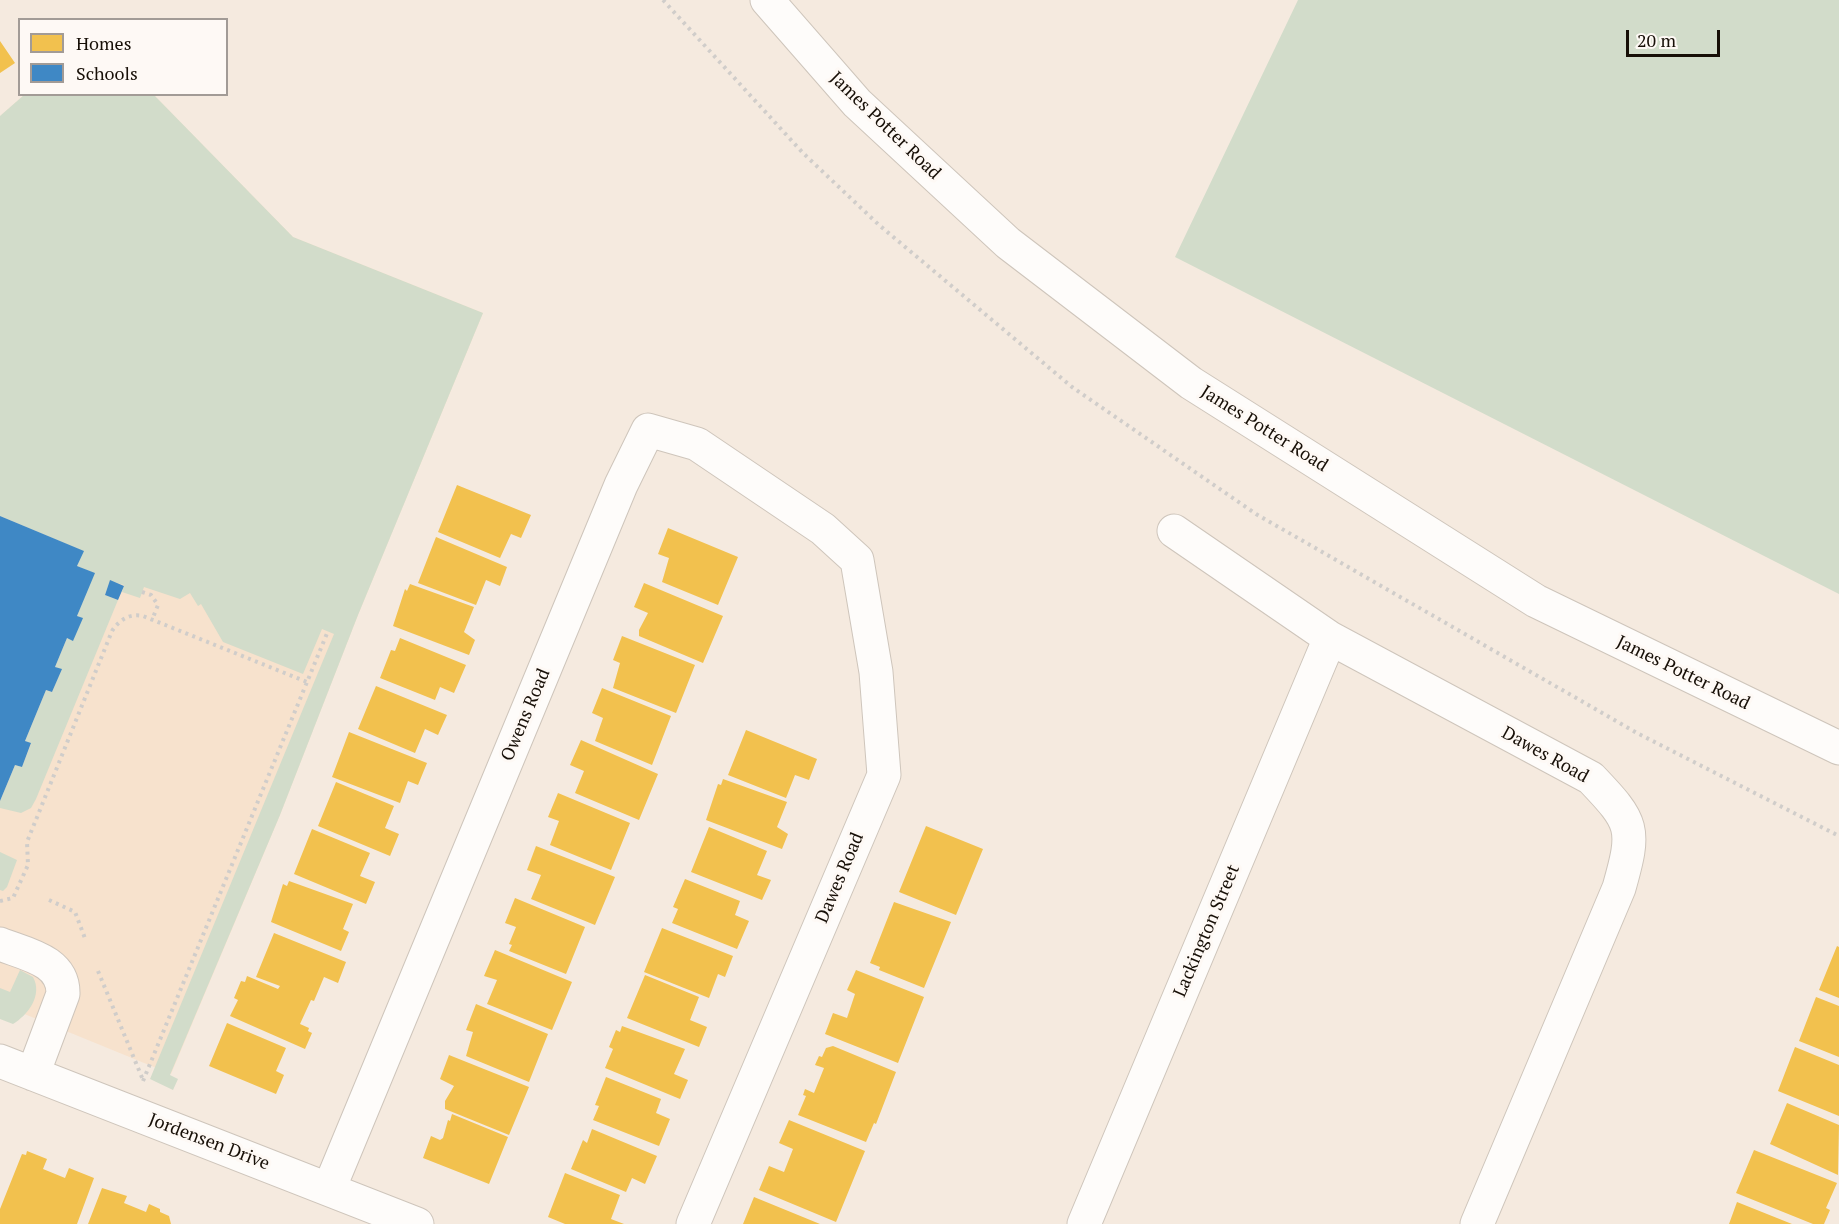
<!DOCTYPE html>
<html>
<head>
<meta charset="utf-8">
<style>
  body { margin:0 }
  #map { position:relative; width:1839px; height:1224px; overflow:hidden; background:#f5eadf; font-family:"PT Serif",serif }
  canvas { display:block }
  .legend { position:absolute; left:18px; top:18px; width:210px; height:78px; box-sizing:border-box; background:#fef9f5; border:2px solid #a29b96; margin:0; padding:8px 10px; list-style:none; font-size:18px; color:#170f07 }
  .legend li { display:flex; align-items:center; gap:12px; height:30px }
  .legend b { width:30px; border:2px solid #a29b96 }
  .scale { position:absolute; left:1626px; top:30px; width:94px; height:27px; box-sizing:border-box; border:3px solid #170f07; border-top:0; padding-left:8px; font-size:18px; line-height:21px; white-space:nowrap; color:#170f07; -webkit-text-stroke:4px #fef9f5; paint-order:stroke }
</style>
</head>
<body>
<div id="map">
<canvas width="1839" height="1224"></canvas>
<ul class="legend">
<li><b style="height:16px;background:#f2c14e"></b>Homes</li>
<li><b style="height:16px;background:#3f88c5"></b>Schools</li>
</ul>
<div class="scale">20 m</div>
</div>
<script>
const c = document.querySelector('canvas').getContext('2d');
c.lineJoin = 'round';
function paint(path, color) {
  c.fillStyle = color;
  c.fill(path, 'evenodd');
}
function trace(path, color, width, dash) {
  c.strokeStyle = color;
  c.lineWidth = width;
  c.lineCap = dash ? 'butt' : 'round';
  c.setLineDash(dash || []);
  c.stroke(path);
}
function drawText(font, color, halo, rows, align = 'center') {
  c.font = font + ' "PT Serif",serif';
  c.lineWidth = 6;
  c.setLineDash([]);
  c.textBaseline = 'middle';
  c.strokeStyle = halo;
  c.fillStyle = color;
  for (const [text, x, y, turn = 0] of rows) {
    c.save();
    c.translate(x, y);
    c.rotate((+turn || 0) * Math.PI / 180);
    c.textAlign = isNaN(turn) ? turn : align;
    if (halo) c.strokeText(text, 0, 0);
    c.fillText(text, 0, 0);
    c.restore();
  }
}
paint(new Path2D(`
  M24,95H154L293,237L483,313L358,615L280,815L171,1074L0,1004V116Z`), '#f7e2cd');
paint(new Path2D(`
  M1298,0H1839V594L1175,257Z
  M24,95H154L293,237L483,313L358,615L280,815L170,1075L178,1079L173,1090L150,1079L334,634L322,629L303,674L223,642L201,604L198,606L190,593L180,599L144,587L140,598L122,592L124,585L110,581L105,595L118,600L36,799L31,808L21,813L0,808V801L15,765L22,767L31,744L25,741L46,690L52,692L61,670L55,667L67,638L73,640L82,618L77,616L94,573L77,566L83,551L0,516V116Z
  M0,852L17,860L7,887L3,891L0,890Z
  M20,970L33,977C43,995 28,1015 13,1024L0,1019V988L10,992Z`), '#d2dcca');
paint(new Path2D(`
  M0,41L15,63L0,73Z
  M457,485L531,515L521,538L511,534L500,558L438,532Z
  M668,528L738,557L718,605L662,582L669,558L658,554Z
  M436,537L507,567L500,586L486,580L476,605L418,583Z
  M644,583L723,616L703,663L639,636V630L648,613L634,607Z
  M410,584L474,607L464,632L475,640L469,655L393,626L405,589L407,591Z
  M622,636L695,665L676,713L613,688L620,663L613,660Z
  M400,638L466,665L454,693L440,687L435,700L380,678L391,650L395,651Z
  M376,686L447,715L438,735L425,729L415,753L358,729Z
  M602,688L671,716L652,765L595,741L603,718L592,713Z
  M746,730L817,759L809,780L795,775L786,798L728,775Z
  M349,732L427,763L418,785L408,781L400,803L332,777Z
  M581,740L658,774L639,820L575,793L584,771L570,765Z
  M723,779L787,802L777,827L788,834L782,849L706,820L718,784L721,785Z
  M336,782L394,806L385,828L399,834L390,856L318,826Z
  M558,793L630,823L611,870L550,845L559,821L548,817Z
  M926,826L983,849L956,915L899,892Z
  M709,827L767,851L757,875L771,880L762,900L691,872Z
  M312,829L370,853L360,876L375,882L366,904L294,874Z
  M536,846L615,877L595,925L531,899L541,875L527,870Z
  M685,879L740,901L735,915L749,921L737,949L672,923L678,909L673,907Z
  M289,881L353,904L343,929L349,932L341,951L271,922L283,884L287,886Z
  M515,898L585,927L566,974L509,951L512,945L509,944L516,927L505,923Z
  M894,902L951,922L924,988L879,970L880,967L870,963Z
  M662,928L733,956L725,977L718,974L709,998L644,972Z
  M274,933L346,962L338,983L324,977L314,1001L311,1000L300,1024L309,1028L308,1031L312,1033L305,1049L230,1016L238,1000L234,998L241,981L245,982L247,976L278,989L280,986L256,977Z
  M1837,946L1839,947V998L1819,990Z
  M495,950L572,982L552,1030L487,1004L497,980L484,976Z
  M856,970L924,997L898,1063L825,1034L833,1013L847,1018L855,994L847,990Z
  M645,975L699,997L690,1020L707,1027L699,1047L627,1018Z
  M1816,997L1839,1006V1057L1799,1041Z
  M476,1004L548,1034L529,1082L466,1056L473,1032L466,1030Z
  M227,1023L286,1048L276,1071L284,1075L276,1094L209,1066Z
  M622,1026L685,1049L674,1074L688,1080L680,1099L605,1068L613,1049L609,1047L616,1030L620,1032Z
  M833,1046L896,1072L876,1124L874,1123L866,1142L798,1115L806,1096L803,1095L805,1089L814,1093L824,1068L815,1065L819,1056L822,1057L826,1048Z
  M1795,1047L1839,1065V1116L1778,1091Z
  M449,1055L529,1087L509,1135L445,1109V1101L454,1086L440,1079Z
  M606,1077L661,1099L656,1113L670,1119L659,1146L593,1120L599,1106L595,1105Z
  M1787,1103L1839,1125L1838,1175L1770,1144Z
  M452,1114L508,1137L489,1184L423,1158L431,1136L440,1140L443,1138L448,1120L450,1121Z
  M789,1120L865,1151L836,1222L759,1190L769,1166L784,1172L793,1149L779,1143Z
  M592,1129L657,1156L645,1184L632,1178L626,1192L571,1169L583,1140L587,1143Z
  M1754,1150L1837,1183L1826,1208L1830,1210L1824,1224H1813L1736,1193Z
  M27,1151L47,1159L43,1169L65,1178L69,1168L94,1178L77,1224H0V1209L22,1154L26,1155Z
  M565,1173L620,1195L611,1219L624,1224H565L548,1217Z
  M102,1188L127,1196L124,1203L146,1212L149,1204L160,1209V1212L169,1216L171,1224H88Z
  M754,1197L820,1224H743Z
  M1737,1202L1792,1224H1729Z`), '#f2c14e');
paint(new Path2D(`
  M0,516L84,551L77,566L95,573L77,616L83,618L73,641L67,638L55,667L62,669L52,692L46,690L25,741L31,743L22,767L15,765L0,801Z
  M110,580L124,586L118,600L105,595Z`), '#3f88c5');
const minor = new Path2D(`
  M1174,531L1330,638L1591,778C1634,823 1636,828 1619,888L1477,1224
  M0,944C25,954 64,960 63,994L33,1074
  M0,1061L417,1224
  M329,1189L621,485L648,430L697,444L823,529L857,560L876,672L884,775L693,1224
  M1084,1224L1330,638`);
const major = new Path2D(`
  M767,0L857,103L1008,243L1191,383L1536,601L1839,748`);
trace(minor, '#cec5bb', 35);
trace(major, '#cec5bb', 35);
trace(new Path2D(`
  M663,0L803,153L879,225L1072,387L1256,514L1637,733L1839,836
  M142,592L151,595L158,605L152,620
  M49,900L75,912L86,941
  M0,901L13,898L28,865L27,842L112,631C119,620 130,613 143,616L307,682
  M98,971L143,1080
  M143,1081L328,631`), '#d0cdca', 4, [3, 4.5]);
trace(minor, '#fefcfa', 33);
trace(major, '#fefcfa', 33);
drawText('18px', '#170f07', '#fef9f5', [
  ["James Potter Road",885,126,44],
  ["James Potter Road",1264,429,32],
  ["James Potter Road",1683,673,26],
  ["Owens Road",526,715,-67],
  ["Dawes Road",1545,755,29],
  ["Dawes Road",840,878,-67],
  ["Lackington Street",1207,931,-67],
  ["Jordensen Drive",209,1142,21]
]);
</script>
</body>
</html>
